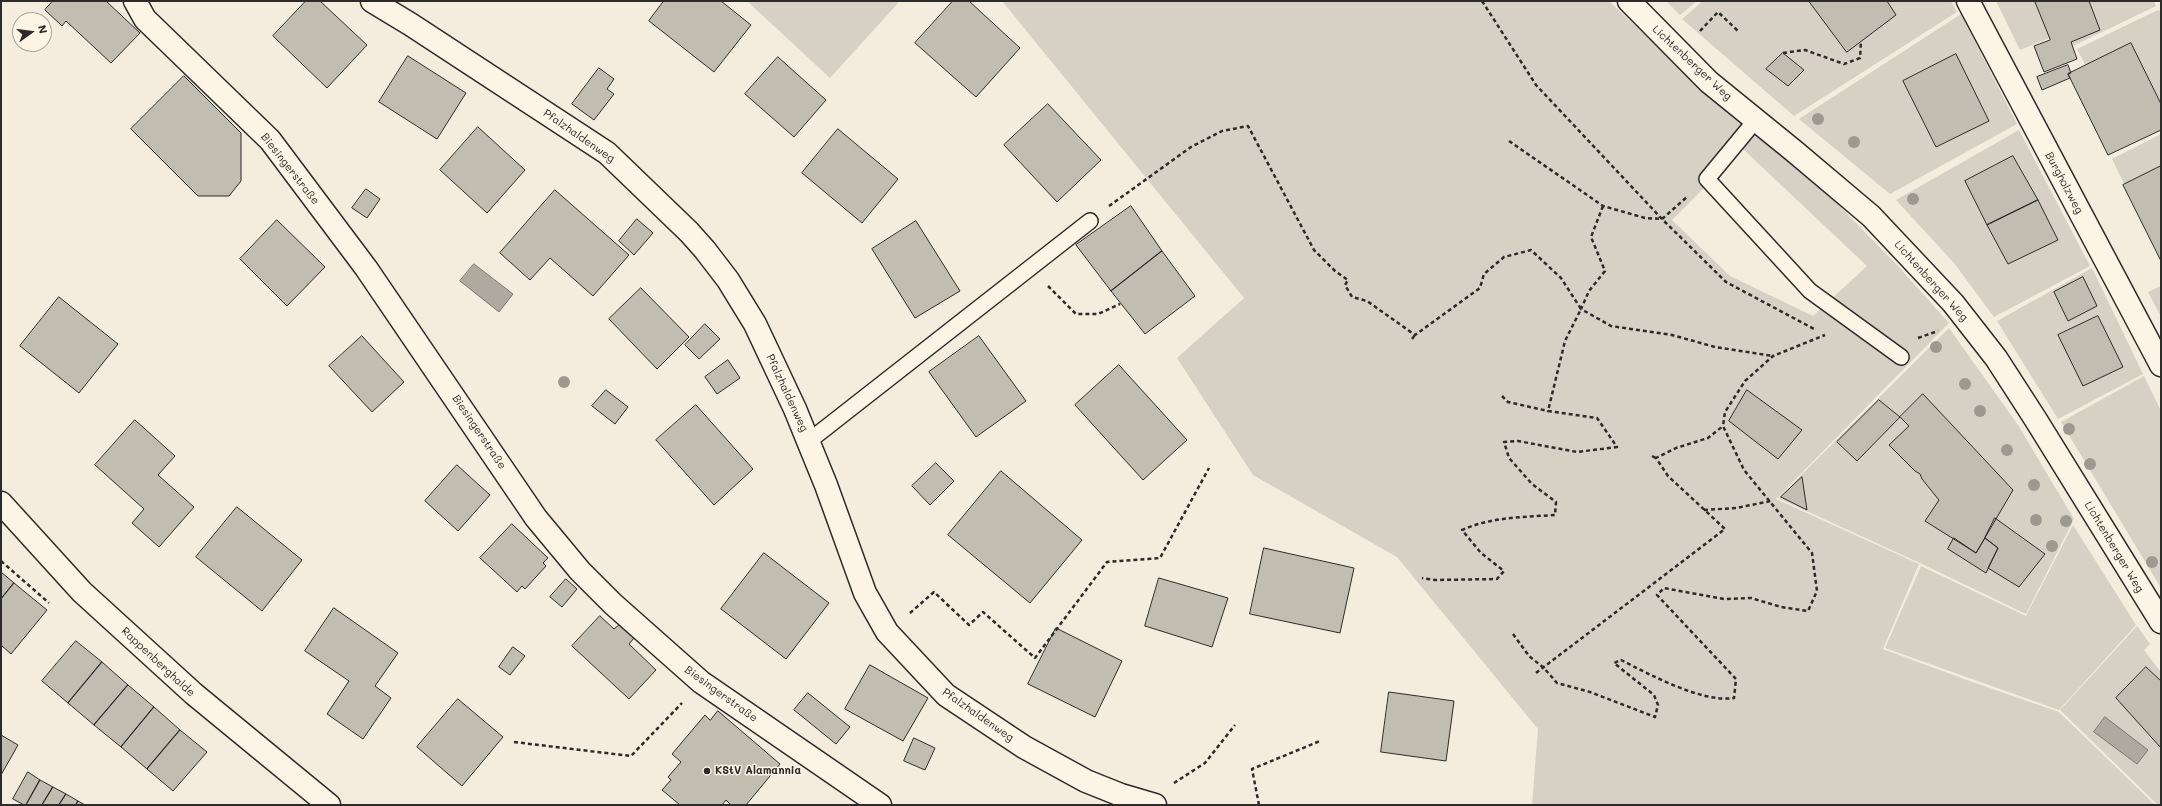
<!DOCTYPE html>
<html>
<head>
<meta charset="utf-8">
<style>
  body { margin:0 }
  #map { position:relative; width:2162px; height:806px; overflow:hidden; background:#f4edde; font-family:Mali,sans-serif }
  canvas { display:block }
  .frame { position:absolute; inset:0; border:2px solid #2b2b2b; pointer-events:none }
  .north { position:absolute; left:12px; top:12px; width:40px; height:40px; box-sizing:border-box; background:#fcf5e5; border:1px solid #a8a49b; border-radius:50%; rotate:76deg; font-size:11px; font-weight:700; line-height:16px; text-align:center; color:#2b2b2b }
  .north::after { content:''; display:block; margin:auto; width:14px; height:18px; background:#2b2b2b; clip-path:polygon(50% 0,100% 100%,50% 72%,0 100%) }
</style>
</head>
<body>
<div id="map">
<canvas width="2162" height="806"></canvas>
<div class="frame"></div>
<div class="north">N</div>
</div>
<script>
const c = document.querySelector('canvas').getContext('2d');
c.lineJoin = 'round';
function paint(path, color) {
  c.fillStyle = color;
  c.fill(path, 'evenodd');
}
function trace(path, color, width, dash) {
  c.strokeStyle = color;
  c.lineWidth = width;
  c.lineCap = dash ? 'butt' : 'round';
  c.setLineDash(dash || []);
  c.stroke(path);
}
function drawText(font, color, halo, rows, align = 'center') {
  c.font = font + ' Mali,sans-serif';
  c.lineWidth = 3;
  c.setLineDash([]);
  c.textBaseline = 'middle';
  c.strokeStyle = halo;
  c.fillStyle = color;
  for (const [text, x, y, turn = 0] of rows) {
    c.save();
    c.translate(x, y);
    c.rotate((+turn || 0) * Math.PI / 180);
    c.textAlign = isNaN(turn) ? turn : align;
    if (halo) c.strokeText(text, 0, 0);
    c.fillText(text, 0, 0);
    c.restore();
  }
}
paint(new Path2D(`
  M747,1H900L830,78Z
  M1002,1H1609L1732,117L1820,186L1898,266L1949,323L1776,499L1919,564L1883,649L1964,679L2059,712L2155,805H1532L1538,729L1397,557L1253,475L1177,358L1244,298ZM1743,149L1867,266L1813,316L1730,276L1672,220Z
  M1666,1H1697L1680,15Z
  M1703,1H1951L1957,12L1794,116L1682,19Z
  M1996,1H2154L2156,6L2069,48L2052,37L2020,50Z
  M2158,10L2161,11V118L2088,70L2077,49Z
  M1961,14L2017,124L1890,194L1799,119Z
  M2019,130L2090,266L1994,317L1954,263L1896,200Z
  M2161,134V260L2112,159Z
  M2092,268L2143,374L2058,419L1997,321Z
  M2161,286V317L2148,292Z
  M1949,328L2018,425L2074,519L2026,614L1922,564L1778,498Z
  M2144,376L2161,411V588L2061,422Z
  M2073,525L2136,625L2059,710L1885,648L1921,566L2026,616Z
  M2137,626L2150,644L2144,650L2161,672V805H2158L2060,710Z`), '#d6d1c4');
const water = new Path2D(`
  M474,264L513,294L499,312L460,281Z
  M2105,717L2148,750L2137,764L2094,732Z`);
paint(water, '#afaaa0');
trace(water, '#7a7771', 1);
const building = new Path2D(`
  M53,1H106L140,33L111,63L66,21L62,26L45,10Z
  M306,1H320L367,45L327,88L273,36Z
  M664,1H721L751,25L714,72L649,21Z
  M953,1H969L1020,48L976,97L915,43Z
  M1809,1H1887L1896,15L1847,52Z
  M2035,1H2089L2100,30L2071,42L2077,59L2044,72L2034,46L2050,40Z
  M2131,43L2161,104V130L2108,155L2068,74Z
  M1783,53L1804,70L1788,86L1766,69Z
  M1956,54L1989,121L1936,147L1903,81Z
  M408,56L466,93L437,139L379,102Z
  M778,57L826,100L794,137L745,94Z
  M2068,65L2071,73L2068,74L2070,78L2042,90L2037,77Z
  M599,68L614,79L607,89L614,94L594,120L572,104Z
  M184,76L241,133V181L229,196H198L131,129Z
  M1048,104L1101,160L1057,202L1004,145Z
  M478,127L525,170L487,213L440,170Z
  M838,129L898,179L862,223L802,173Z
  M2013,156L2038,200L1987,225L1965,181Z
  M2161,166V261L2123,185Z
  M366,189L380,199L367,218L352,208Z
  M555,190L629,255L593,296L550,258L530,280L500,253Z
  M2038,200L2058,240L2008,264L1987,225Z
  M1131,206L1162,251L1111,291L1076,245Z
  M637,219L653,233L634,255L619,241Z
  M277,220L325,267L287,306L240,259Z
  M916,221L960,291L915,318L872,249Z
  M1162,251L1195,296L1145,334L1111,291Z
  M2083,277L2097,306L2068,321L2054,292Z
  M641,288L689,337L657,369L609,319Z
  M59,297L118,344L79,393L20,346Z
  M2098,316L2123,367L2083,386L2058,335Z
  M705,324L720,339L699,359L685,345Z
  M362,336L404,382L372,412L329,366Z
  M979,336L1026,401L976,437L929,372Z
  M728,360L740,378L717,394L705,377Z
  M1119,365L1187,440L1143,480L1075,405Z
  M606,390L628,407L615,424L592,406Z
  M1747,390L1802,430L1778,459L1729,421Z
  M1923,394L2013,490L1976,553L1925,521L1939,500L1922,479L1920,474L1915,471L1889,445L1909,426L1900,417Z
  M1879,400L1900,417L1857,461L1837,442Z
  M696,405L753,469L714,505L656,440Z
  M135,420L175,456L158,475L194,507L159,547L132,523L144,509L95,465Z
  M936,463L954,481L930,505L912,486Z
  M457,465L490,495L458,531L425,501Z
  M1001,471L1082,540L1030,603L948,535Z
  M1802,477L1807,510L1781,497Z
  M237,507L302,560L262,611L196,557Z
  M1995,518L2045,554L2019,587L1988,568L1998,548L1985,538Z
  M512,524L548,558L543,563L546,566L525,589L522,586L517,592L480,558Z
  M1954,538L1976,553L1985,538L1998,548L1986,573L1948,549Z
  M1264,548L1354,568L1340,633L1250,614Z
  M764,553L829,603L786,659L721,609Z
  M1,572L14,583L1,599Z
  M1159,578L1228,598L1212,647L1145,626Z
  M566,579L577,589L562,607L550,597Z
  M14,583L47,610L11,654L1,645V599Z
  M334,608L398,653L375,686L391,698L363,739L327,714L349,681L305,651Z
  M600,616L614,629L620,624L635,637L629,644L656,670L629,699L572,646Z
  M1056,628L1122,661L1095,717L1028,684Z
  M76,641L102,662L68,703L42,681Z
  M513,647L525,656L510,675L499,667Z
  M102,662L128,685L94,725L68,703Z
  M870,665L928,698L903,741L845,709Z
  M2146,667L2161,681V748L2116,698Z
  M128,685L154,707L121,747L94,725Z
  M1389,692L1454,701L1446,761L1381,752Z
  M808,693L850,727L836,744L794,710Z
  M458,699L503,737L462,786L417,747Z
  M154,707L180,730L147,769L121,747Z
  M718,711L780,764L746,805H731L726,800L722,805H680L662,790L671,780L668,777L681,762L672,754L705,715L710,720Z
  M180,730L207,752L173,791L147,769Z
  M1,735L18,745L1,775Z
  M914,738L935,748L925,770L904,761Z
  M28,772L40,780L26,805H24L13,799Z
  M40,780L53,787L42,805H26Z
  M53,787L66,794L59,805H42Z
  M66,794L78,801L76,805H59Z
  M78,801L85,805H76Z`);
paint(building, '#c2bdb1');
trace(building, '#2b2b2b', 1);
const service = new Path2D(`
  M1755,121L1707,179L1810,291L1901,357
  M809,441L1090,221`);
const minor = new Path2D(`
  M135,1L145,19L270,140L366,268L536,518L580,571L613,604L701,682L880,805
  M372,1L410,24L607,153L689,232L705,250L728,280L755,324L795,409L826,485L865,593L887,632L946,695L1024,747L1086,781L1121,795L1155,805
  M1629,1L1709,82L1794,151L1871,216L1953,303L1996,358L2036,420L2161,622
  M1968,1L2161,365
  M1,503L82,592L194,694L329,805`);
trace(service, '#2b2b2b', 18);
trace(minor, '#2b2b2b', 25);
trace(new Path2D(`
  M1482,1L1536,85L1662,219L1726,282L1816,330
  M1700,31L1718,12L1738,31
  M1783,53L1805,50L1844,64L1860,58L1861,41
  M1509,141L1603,206L1645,218L1662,219L1688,196
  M1109,206L1191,147L1222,131L1248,126L1314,250L1335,271L1348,280L1345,285L1352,297L1367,301L1415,335L1480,288L1484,274L1504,257L1531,250L1561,278L1581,309L1565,341L1548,411L1597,418L1617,447L1577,452L1518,441L1504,442L1509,458L1532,484L1556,502L1555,515C1524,517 1491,517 1462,530L1481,553L1504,571L1497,579L1435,580L1422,578
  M1603,206L1591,237L1605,271L1589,291L1581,309L1611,326L1672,335L1715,347L1773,356
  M1048,286L1076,314H1098L1120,304
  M1918,338L1938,331
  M1412,339L1415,335
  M1502,396L1508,402L1548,411
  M1652,456L1656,458
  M1704,510L1736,508L1771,501
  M1,561L49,603
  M910,613L934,592L969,625L983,612L1035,658L1107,562L1160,558L1209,468
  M1513,634L1529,656L1544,668L1557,683L1590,692L1655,717L1658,705L1654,695L1614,663L1621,660C1651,675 1702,703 1734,698L1736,679L1657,595L1664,588L1724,599L1751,598L1781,607L1808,611L1817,591L1812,553L1744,470L1723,426L1725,412L1745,381L1773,356L1825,335
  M1536,673L1725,529L1668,476L1656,458L1676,448L1708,438L1723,426
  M514,742L631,756L682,703
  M1174,783L1205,763L1235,725
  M1259,805L1252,769L1320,741`), '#2b2b2b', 2.5, [4, 3]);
trace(service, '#fcf5e5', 15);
trace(minor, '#fcf5e5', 22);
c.fillStyle = '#9d9990';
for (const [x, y] of [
  [1818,119],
  [1854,142],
  [1913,199],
  [1936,347],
  [564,382],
  [1965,384],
  [1980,411],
  [2069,429],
  [2007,450],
  [2090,464],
  [2034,485],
  [2036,520],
  [2066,521],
  [2052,546],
  [2152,562]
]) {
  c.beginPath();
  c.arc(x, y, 6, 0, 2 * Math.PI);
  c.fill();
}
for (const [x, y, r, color] of [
  [707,771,4,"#2b2b2b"]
]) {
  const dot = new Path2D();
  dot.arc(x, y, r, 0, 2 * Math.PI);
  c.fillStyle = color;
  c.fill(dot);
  trace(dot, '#fcf5e5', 1.5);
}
drawText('11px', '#2b2b2b', '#fcf5e5', [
  ["Lichtenberger Weg",1692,63,43],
  ["Pfalzhaldenweg",579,136,35],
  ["Biesingerstraße",290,169,52],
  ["Burgholzweg",2064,183,62],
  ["Lichtenberger Weg",1931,281,48],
  ["Pfalzhaldenweg",787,393,65],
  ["Biesingerstraße",479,432,56],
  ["Lichtenberger Weg",2114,547,59],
  ["Rappenberghalde",158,662,43],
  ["Biesingerstraße",721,694,36],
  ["Pfalzhaldenweg",978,715,35]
]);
drawText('bold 11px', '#2b2b2b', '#fcf5e5', [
  ["KStV Alamannia",715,771]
], 'left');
</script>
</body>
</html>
